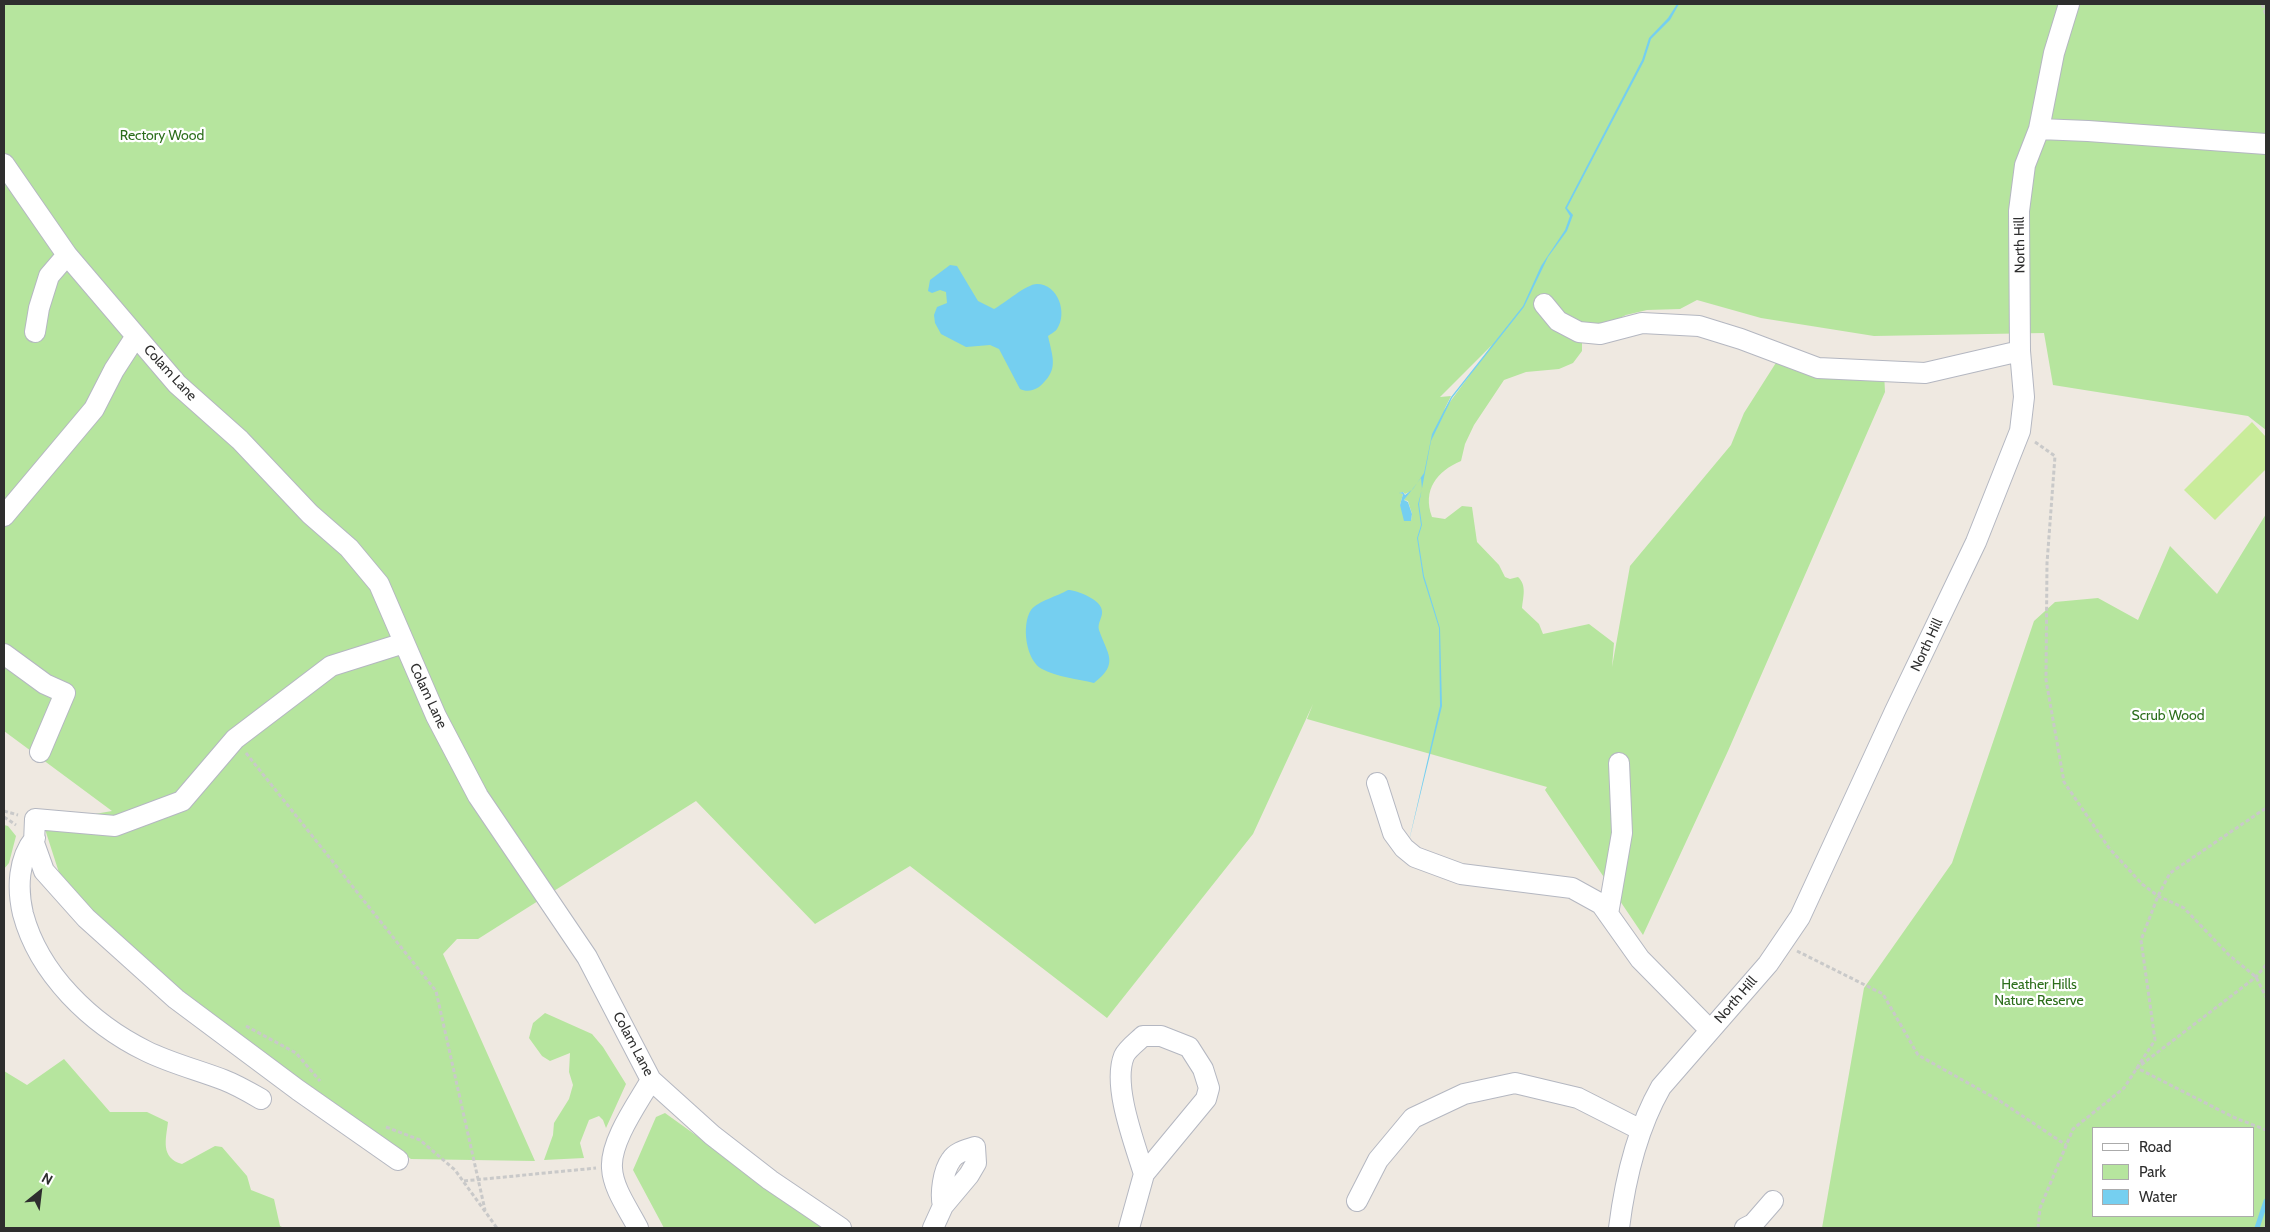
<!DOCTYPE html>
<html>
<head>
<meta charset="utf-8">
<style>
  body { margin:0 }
  #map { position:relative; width:2270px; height:1232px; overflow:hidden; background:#efe9e1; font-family:Cabin,sans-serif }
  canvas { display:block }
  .frame { position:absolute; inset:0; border:5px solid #2e2e2e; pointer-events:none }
  .legend { position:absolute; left:2092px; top:1127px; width:162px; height:90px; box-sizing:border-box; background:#fff; border:1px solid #ababab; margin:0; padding:6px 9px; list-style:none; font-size:15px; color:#2e2e2e }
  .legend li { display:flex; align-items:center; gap:10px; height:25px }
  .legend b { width:25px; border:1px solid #ababab }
  .north { position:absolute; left:15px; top:1167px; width:50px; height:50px; -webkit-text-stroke:4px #fff; paint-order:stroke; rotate:29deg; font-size:14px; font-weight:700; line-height:20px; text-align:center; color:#2e2e2e }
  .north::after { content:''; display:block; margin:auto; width:18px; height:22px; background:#2e2e2e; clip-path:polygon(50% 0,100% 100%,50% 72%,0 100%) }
</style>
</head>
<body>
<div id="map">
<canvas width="2270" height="1232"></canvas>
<div class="frame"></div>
<ul class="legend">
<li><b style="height:6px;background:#fff"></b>Road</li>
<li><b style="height:14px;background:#b6e59e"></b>Park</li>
<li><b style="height:14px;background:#75cff0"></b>Water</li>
</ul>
<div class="north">N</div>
</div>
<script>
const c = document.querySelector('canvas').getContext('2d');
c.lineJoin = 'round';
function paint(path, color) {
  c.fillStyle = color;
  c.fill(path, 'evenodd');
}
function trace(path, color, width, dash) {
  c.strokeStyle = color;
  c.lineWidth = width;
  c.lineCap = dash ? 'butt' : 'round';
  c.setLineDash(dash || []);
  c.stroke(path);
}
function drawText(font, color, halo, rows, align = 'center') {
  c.font = font + ' Cabin,sans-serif';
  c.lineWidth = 4.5;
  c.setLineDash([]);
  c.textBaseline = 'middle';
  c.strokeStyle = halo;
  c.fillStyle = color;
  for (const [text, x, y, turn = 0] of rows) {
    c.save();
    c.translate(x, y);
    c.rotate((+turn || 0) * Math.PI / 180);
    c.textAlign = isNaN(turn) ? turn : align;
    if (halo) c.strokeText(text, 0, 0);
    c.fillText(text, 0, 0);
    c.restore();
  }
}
paint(new Path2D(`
  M4,4H2266V430L2248,416L2053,385L2044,333L1874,336L1761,318L1697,300L1680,309L1647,310L1626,315L1614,321L1582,327V351L1573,363L1559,369L1526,372L1504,380L1474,425L1465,444L1461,461C1437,471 1422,490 1432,517L1445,519L1462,506L1472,507L1477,542L1499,565L1505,577L1510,579L1518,577C1527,585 1523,597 1522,608L1539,624L1543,634L1589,624L1614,643L1612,667L1630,566L1731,445L1744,413L1779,358L1884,372L1885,392L1728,751L1643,935L1545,790L1547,787L1307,719L1313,704L1253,834L1107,1018L910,866L815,924L696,801L478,939H457L443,954L535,1161L411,1159L313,1092L210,1016L117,937L63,885L43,823L112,811L4,731ZM1492,345L1444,410L1451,396L1440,397ZM1403,492L1405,494L1409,492L1404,500L1408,501L1412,514L1411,521L1400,505L1403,494L1400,493Z
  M2266,514V1228H1822L1864,988L1952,863L2034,621L2055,602L2098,598L2138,620L2170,546L2217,594ZM2094,1128H2254V1216H2094Z
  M4,825L8,826L16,836L9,863L4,869Z
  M545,1013L592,1034L603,1047L626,1084L606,1128L603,1120L599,1116L589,1120L580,1143L584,1158L544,1160L553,1135L554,1123L569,1099L573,1085L569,1072L570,1053L550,1061L542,1056L529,1038L533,1023Z
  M64,1059L110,1112H147L168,1122C166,1139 160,1158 182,1164L215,1146L222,1147L247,1176L251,1190L274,1199L280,1226L284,1228H4V1071L27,1085Z
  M665,1113L825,1228H664L633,1170L656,1117Z`), '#b6e59e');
paint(new Path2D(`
  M2252,422L2266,437V469L2215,520L2184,490Z`), '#c9ec9a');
paint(new Path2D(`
  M1677,4H1679L1670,20L1651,39L1644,61L1567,208L1573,215L1567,231L1548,257L1524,307L1452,398L1431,441L1419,504L1422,525L1418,538L1424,576L1440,628L1442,706L1408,845L1440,706L1439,628L1423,577L1417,538L1421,525L1418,504L1422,489L1421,478L1404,500L1408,502L1412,514L1411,521H1404L1400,505L1403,494L1399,493L1403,492L1405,495L1413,489L1424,473L1432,434L1451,397L1523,306L1541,266L1565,230L1570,216L1565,208L1642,60L1649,38L1668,18Z
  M950,265L957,266L978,301L994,309C1004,304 1026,284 1037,284C1058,284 1068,313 1057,329C1056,331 1051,334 1048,336C1053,359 1059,370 1039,387C1033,391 1026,392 1020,389L999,349L990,345L966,347L941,334L935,323L934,315L937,307L947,303L946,292L940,290L932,293L928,291L930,280Z
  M1068,590C1077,590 1102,600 1102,611C1103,617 1097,623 1099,630C1107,654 1120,663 1094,683C1078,679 1057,677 1042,669C1026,661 1021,625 1031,610C1038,601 1058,596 1068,590Z`), '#75cff0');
trace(new Path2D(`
  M2257,1228L2266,1201`), '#75cff0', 5);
const minor = new Path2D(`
  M2039,129L2088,131L2266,144
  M4,164L67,255L177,384L240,440L310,514L349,548L379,584L436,716L478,796L587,957L651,1080L712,1135L770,1180L841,1228
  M1544,304L1558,321L1579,332L1600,334L1642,323L1699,326L1741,339L1818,368L1925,373L2020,351
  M35,332L39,308L49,276L67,255
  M4,516L94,409L114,370L136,336
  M4,654L45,684L65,693L40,752
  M1377,783L1393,833L1404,848L1415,857L1461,874L1572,888L1601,904L1640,959L1710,1030
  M35,838C18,859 17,888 23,914C39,974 91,1024 146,1051C170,1063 198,1070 224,1080C237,1085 249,1092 261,1099
  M1608,914L1622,833L1619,763
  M398,1160L298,1090L176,999L86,918L44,871L34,843L35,819L115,826L182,801L235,739L331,666L404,643
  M1357,1201L1378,1160L1413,1118L1464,1094L1515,1083L1578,1098L1641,1130
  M638,1228C629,1210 613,1189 612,1168C610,1141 638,1103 651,1080
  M933,1228L943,1206L969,1175L976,1163L975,1147C966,1150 956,1152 951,1160C943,1171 940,1194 943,1206
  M1129,1228L1144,1174L1206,1099L1209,1088L1203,1069L1189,1047L1161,1036H1143C1138,1041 1127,1049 1124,1056C1112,1086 1135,1144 1144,1174
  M1619,1228C1625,1180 1637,1129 1661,1087L1768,964L1800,917L1895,711L1976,542L2020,431L2024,397L2020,351L2019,211L2025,165L2039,129L2054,53L2069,4
  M1745,1228L1753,1224L1773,1201`);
trace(minor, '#b4b7c1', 22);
trace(new Path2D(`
  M2262,4L2266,15
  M2035,442L2055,456L2047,563L2046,680L2064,782L2109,848L2142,884L2158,896L2184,908L2229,955L2256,977L2266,997
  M246,753L436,991L485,1210
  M4,811L18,815
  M4,817L16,825
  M1797,951L1883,994L1918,1055L2000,1101L2066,1145
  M2266,965L2256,977L2137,1068L2233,1117L2266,1130
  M246,1026L296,1053L320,1081
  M386,1127L420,1140L455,1170L497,1228
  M464,1181L596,1168
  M2038,1228L2040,1208L2073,1129L2124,1088L2155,1040L2141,940L2158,896L2170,873L2266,808
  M2265,1228L2266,1226`), '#c9c9c9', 3, [4, 2.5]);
trace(minor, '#fff', 20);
drawText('14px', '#2c6e1b', '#fff', [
  ["Rectory Wood",162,136],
  ["Scrub Wood",2168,716],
  ["Heather Hills",2039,985],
  ["Nature Reserve",2039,1001]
]);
drawText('14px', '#2e2e2e', '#fff', [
  ["North Hill",2020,245,-91],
  ["Colam Lane",170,373,47],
  ["North Hill",1927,645,-65],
  ["Colam Lane",428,696,65],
  ["North Hill",1736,1000,-49],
  ["Colam Lane",633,1044,62]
]);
</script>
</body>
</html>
